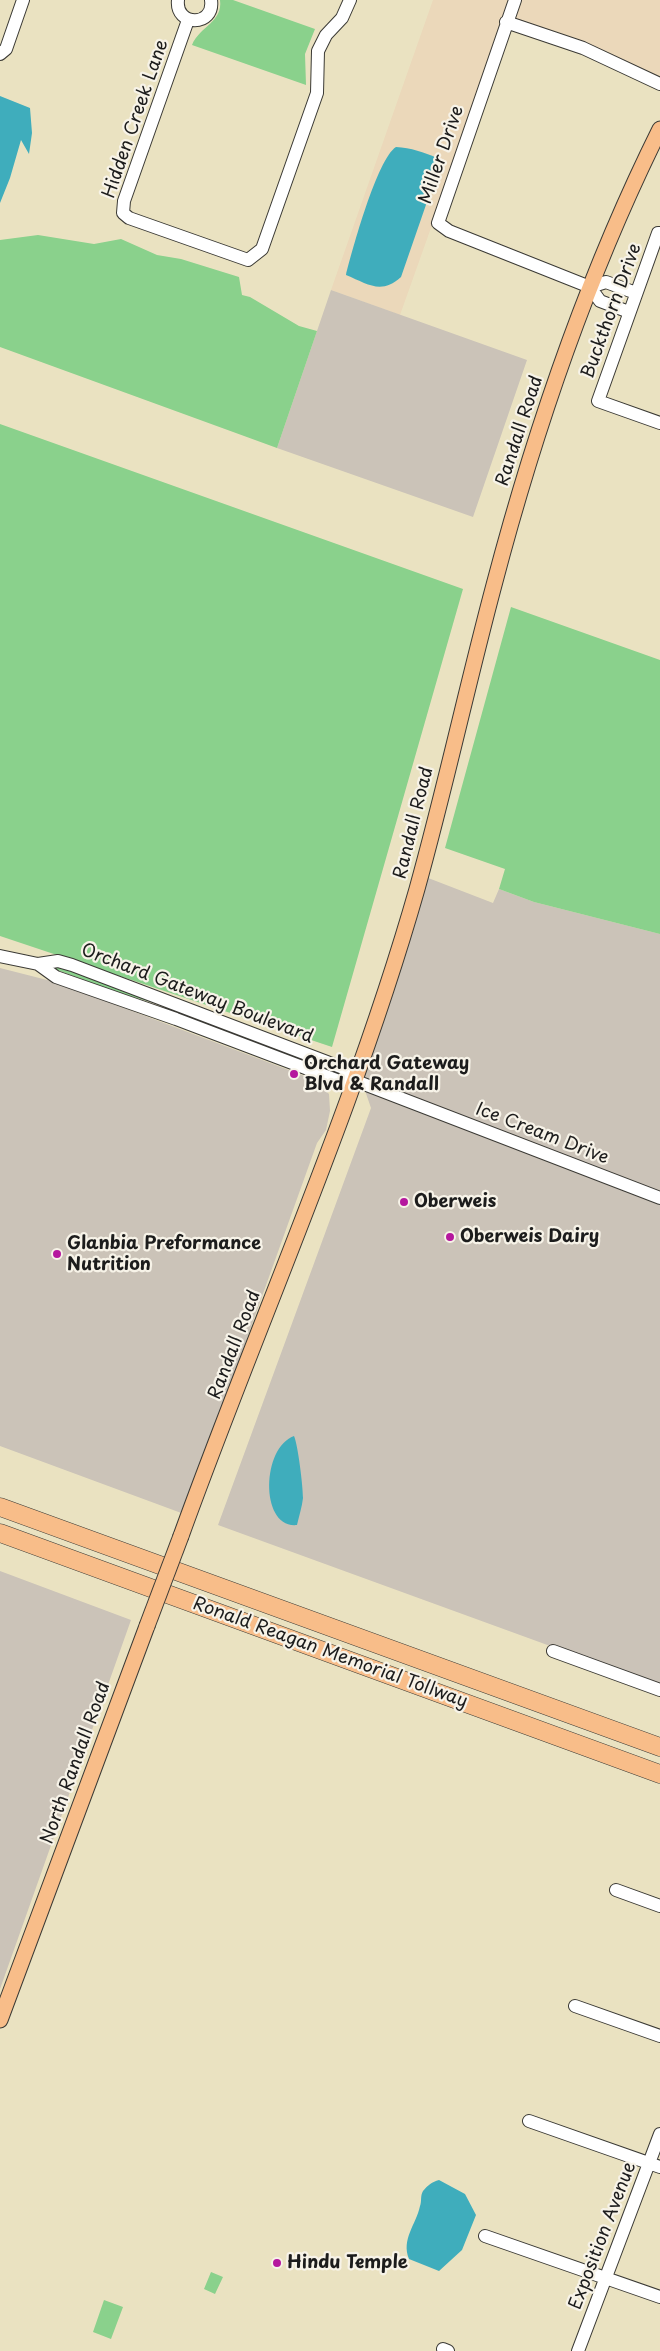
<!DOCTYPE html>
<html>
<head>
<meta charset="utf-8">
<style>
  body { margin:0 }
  canvas { display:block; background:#eae2c1 }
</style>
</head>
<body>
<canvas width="660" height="2351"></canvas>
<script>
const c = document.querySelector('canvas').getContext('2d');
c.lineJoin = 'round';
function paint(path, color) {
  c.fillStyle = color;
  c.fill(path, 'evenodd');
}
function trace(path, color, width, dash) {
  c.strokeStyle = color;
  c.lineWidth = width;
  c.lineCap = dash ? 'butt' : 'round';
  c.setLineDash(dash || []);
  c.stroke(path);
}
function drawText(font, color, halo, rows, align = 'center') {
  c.font = font + ' "Playpen Sans",sans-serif';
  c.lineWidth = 4.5;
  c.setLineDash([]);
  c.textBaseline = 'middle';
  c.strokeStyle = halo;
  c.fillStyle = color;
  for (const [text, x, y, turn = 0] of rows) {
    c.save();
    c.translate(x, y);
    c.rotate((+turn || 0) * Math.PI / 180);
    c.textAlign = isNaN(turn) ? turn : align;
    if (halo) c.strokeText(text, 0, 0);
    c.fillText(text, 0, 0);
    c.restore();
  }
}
paint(new Path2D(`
  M433,0H512L400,315L331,290Z
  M517,0H660V82L510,20Z`), '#ebd8ba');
paint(new Path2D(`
  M331,290L527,360L473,517L277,448Z
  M423,876L493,903L499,889L534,902L660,934V1686L218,1525L371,1108L361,1079Z
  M0,968L55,982L302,1075L319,1084L329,1094L330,1111L326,1130L317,1143L184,1514L0,1446Z
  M0,1571L131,1620L0,1989Z`), '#cbc3b8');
paint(new Path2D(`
  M220,0H233L315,29L305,54L306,85L192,45C200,26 223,22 220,0Z
  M38,235L94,244L121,239L157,255L181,259L239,277L242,295L250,297L299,326L317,331L277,448L0,347V240Z
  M0,424L463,589L332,1047L0,936Z
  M511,607L660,660V934L534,902L499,889L505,869L445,848Z
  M47,966L71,970L171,1008L113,991Z
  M211,2272L223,2277L215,2294L204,2289Z
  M104,2300L123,2307L111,2339L93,2332Z`), '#8ad18c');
paint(new Path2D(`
  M0,96L30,108L32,133L29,154L21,140L10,178L0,203Z
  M396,147C411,148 424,152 437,158C439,170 433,181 427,190L428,199L401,277C381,295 368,284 346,275C352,251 377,159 396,147Z
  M294,1436C298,1445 303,1486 303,1498C302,1507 299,1516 297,1525C260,1529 261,1448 294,1436Z
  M439,2180L465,2194L476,2215L462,2250L439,2271L409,2259C401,2239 416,2225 420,2206C422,2201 420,2196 423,2191C428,2185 432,2182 439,2180Z`), '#3fadbc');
const minor = new Path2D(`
  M178,0C175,27 215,27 211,0
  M515,0L438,223L449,231L590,287
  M188,20L124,201L123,213L129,218L248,260L262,249L317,93L318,51L326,35L342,18L350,0
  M506,22L583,48L660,84
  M0,54L6,49L23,0
  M660,233H658L598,401L660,423
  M590,287L600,301L629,312
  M590,287L606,282L636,293
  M0,956L38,964L58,961L72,965L343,1068L356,1081
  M38,964L56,977L176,1019L342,1082L356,1081L660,1198
  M553,1651L660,1690
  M616,1890L660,1906
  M575,2006L660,2036
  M529,2121L660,2167
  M485,2236L660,2297
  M443,2349L448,2351
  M578,2351L660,2134`);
const major = new Path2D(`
  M181,1536C259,1320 354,1110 417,889C445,789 467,686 494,585C535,429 588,274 660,129
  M0,2020L147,1626`);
const highway = new Path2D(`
  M0,1507L660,1747
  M0,1533L660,1774`);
trace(minor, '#3b3a35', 14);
trace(major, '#3b3a35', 17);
trace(highway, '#3b3a35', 19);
trace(minor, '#fff', 12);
trace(major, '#f8bd89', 15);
trace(highway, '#f8bd89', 18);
const majorBridge = new Path2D(`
  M147,1626L181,1536`);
trace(majorBridge, '#3b3a35', 17, []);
trace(majorBridge, '#f8bd89', 15);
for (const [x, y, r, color] of [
  [294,1074,5,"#b5179e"],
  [404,1202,5,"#b5179e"],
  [450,1237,5,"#b5179e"],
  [57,1254,5,"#b5179e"],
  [277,2263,5,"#b5179e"]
]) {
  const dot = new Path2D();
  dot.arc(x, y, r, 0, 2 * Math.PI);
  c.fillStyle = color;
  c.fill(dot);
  trace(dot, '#f7f3e8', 2);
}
drawText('18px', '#1c1c1c', '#f7f3e8', [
  ["Hidden Creek Lane",136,119,-71],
  ["Miller Drive",442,155,-71],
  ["Buckthorn Drive",612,311,-70],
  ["Randall Road",520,431,-72],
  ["Randall Road",414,823,-76],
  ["Orchard Gateway Boulevard",197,994,21],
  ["Ice Cream Drive",542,1134,21],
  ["Randall Road",235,1345,-69],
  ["Ronald Reagan Memorial Tollway",330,1653,20],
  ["North Randall Road",76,1763,-70],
  ["Exposition Avenue",603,2236,-69]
]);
drawText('bold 18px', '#1c1c1c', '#f7f3e8', [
  ["Orchard Gateway",304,1064],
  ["Blvd & Randall",304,1085],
  ["Oberweis",414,1202],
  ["Oberweis Dairy",460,1237],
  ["Glanbia Preformance",67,1244],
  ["Nutrition",67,1265],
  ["Hindu Temple",287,2263]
], 'left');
</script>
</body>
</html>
